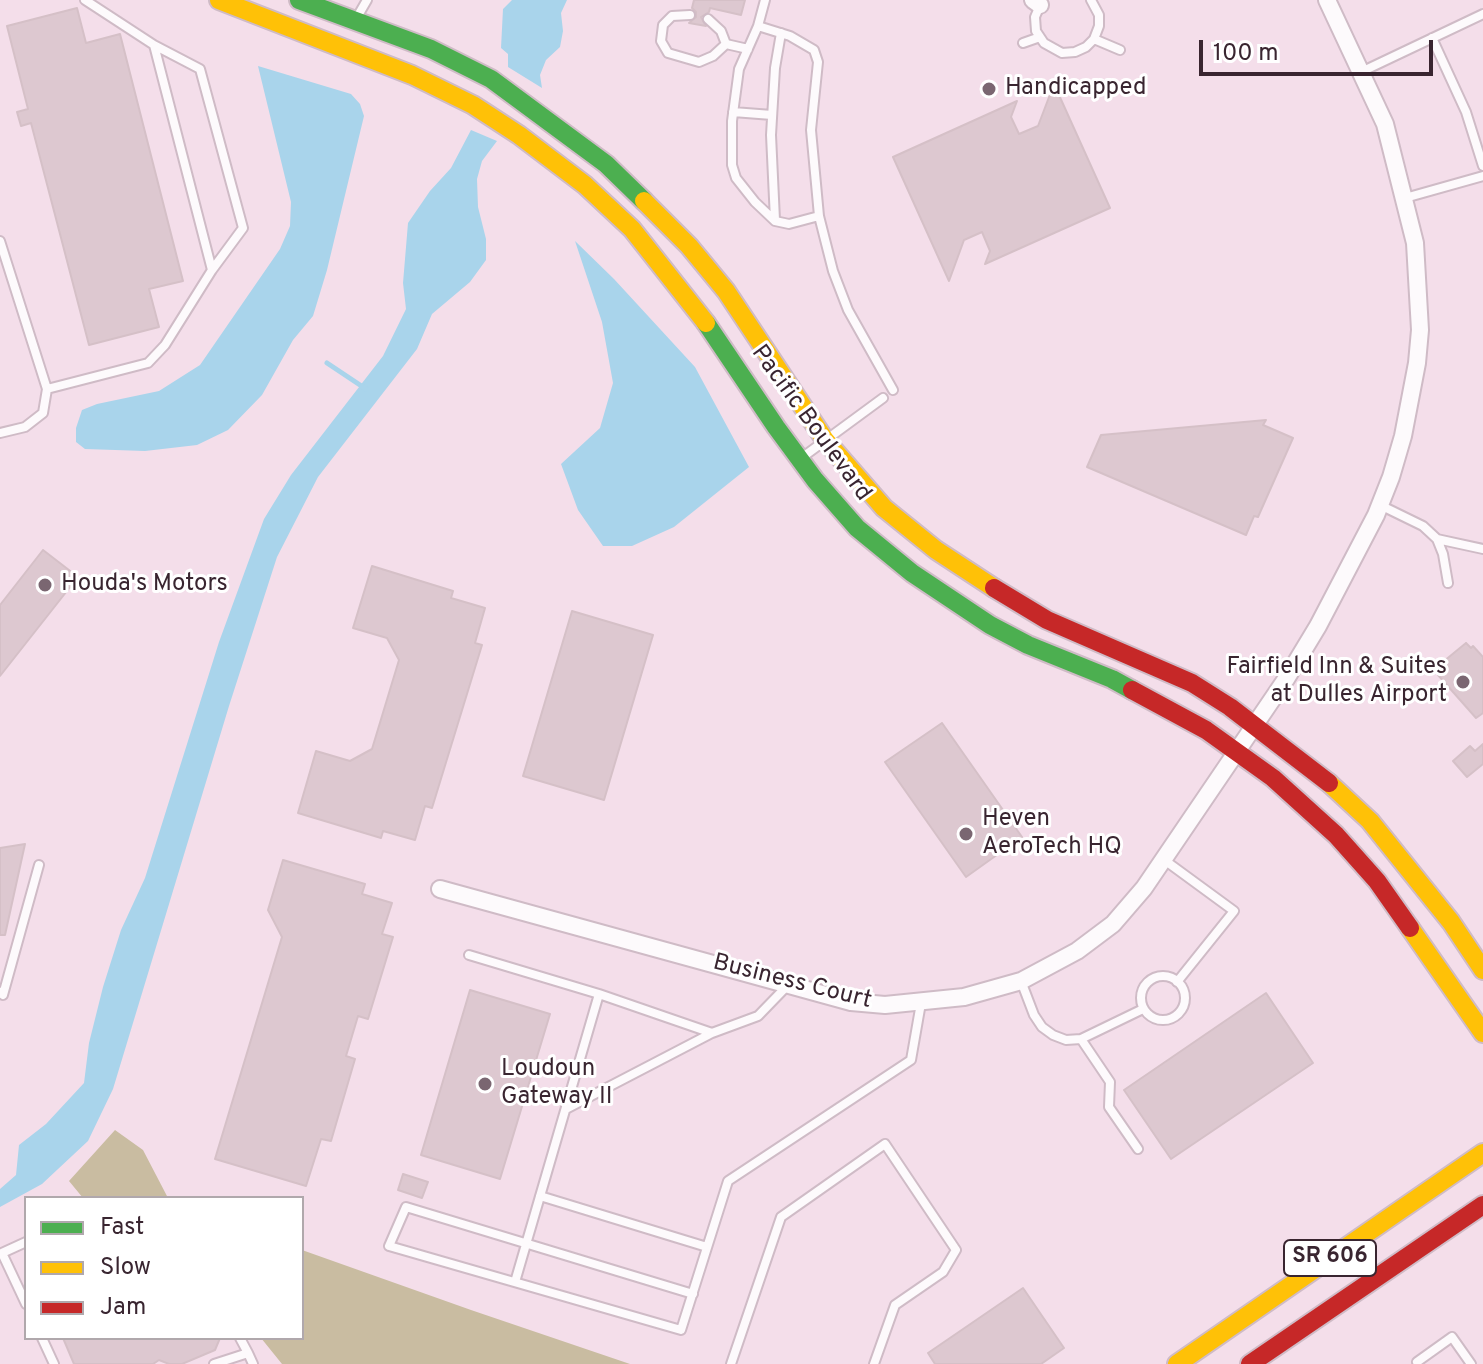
<!DOCTYPE html>
<style>
body{margin:0}
#map{position:relative;width:1483px;height:1364px;overflow:hidden;background:#f4deea;font-family:Overpass,sans-serif}
canvas{display:block}
.legend{position:absolute;left:24px;top:1196px;width:280px;height:144px;box-sizing:border-box;background:#fff;border:2px solid #b0a8ac;margin:0;padding:10px 14px;list-style:none;font-size:24px;color:#392530}
.legend li{display:flex;align-items:center;gap:16px;height:40px}
.legend b{width:40px;border:2px solid #b0a8ac}
.scale{position:absolute;left:1199px;top:40px;width:234px;height:36px;box-sizing:border-box;border:4px solid #392530;border-top:0;padding-left:10px;font-size:24px;line-height:28px;white-space:nowrap;color:#392530;-webkit-text-stroke:6px #fff;paint-order:stroke}
</style>
<div id="map">
<canvas width="1483" height="1364"></canvas>
<ul class="legend">
<li><b style="height:10px;background:#4caf50"></b>Fast</li>
<li><b style="height:10px;background:#ffc107"></b>Slow</li>
<li><b style="height:10px;background:#c62828"></b>Jam</li>
</ul>
<div class="scale">100 m</div>
</div>
<script>
const context = document.querySelector('canvas').getContext('2d');
context.lineJoin = 'round';
function fillPath(path, color) {
  context.fillStyle = color;
  context.fill(path, 'evenodd');
}
function poly(rows) {
  const path = new Path2D();
  for (const r of rows) {
    if (r.length === 3) {
      path.moveTo(r[0] + r[2], r[1]);
      path.arc(r[0], r[1], r[2], 0, 2 * Math.PI);
      continue;
    }
    path.moveTo(r[0], r[1]);
    for (let i = 2; i < r.length; i += 2) path.lineTo(r[i], r[i + 1]);
  }
  return path;
}
function stroke(path, color, width, dash) {
  context.strokeStyle = color;
  context.lineWidth = width;
  context.lineCap = dash ? 'butt' : 'round';
  context.setLineDash(dash || []);
  context.stroke(path);
}
function write(font, color, halo, rows, align = 'center') {
  context.font = font + ' Overpass,sans-serif';
  context.lineWidth = 6;
  context.setLineDash([]);
  context.textBaseline = 'middle';
  context.strokeStyle = halo;
  context.fillStyle = color;
  for (const [text, x, y, turn = 0] of rows) {
    context.save();
    context.translate(x, y);
    context.rotate((+turn || 0) * Math.PI / 180);
    context.textAlign = isNaN(turn) ? turn : align;
    if (halo) context.strokeText(text, 0, 0);
    context.fillText(text, 0, 0);
    context.restore();
  }
}
fillPath(poly([
 [115,1130,143,1150,168,1198,83,1198,69,1181],
 [302,1250,471,1310,630,1364,282,1364,261,1338,302,1338]
]), '#c9bca1');
fillPath(poly([
 [512,0,567,0,561,13,563,31,560,47,546,60,540,75,542,88,508,67,508,54,501,48,503,9],
 [258,66,351,94,360,104,364,116,327,270,313,316,293,340,262,395,228,430,197,445,145,451,85,449,76,442,76,428,82,410,97,404,159,391,200,365,280,249,290,226,291,202],
 [471,130,497,141,482,161,477,179,478,207,486,239,486,260,470,282,432,314,417,349,318,477,277,557,229,706,113,1089,88,1141,42,1184,0,1207,0,1189,16,1175,19,1145,46,1124,84,1083,89,1043,103,987,121,930,145,878,219,642,264,519,291,475,383,356,406,309,403,283,408,223,430,191,451,168],
 [575,241,614,279,695,367,749,467,674,527,632,546,603,546,578,510,561,464,600,428,613,383,602,322]
]), '#a9d4eb');
stroke(poly([
 [327,363,366,389]
]), '#a9d4eb', 5);
const building = poly([
 [694,0,745,0,741,15,710,8,709,12,701,17,706,26,689,23,696,17,696,12,692,8,694,0],
 [77,8,86,43,120,34,183,281,149,289,159,327,89,345,31,123,21,126,17,112,28,109,7,26,77,8],
 [1054,84,1110,208,985,264,990,251,982,232,964,240,949,281,893,157,1017,101,1011,117,1019,134,1038,126,1054,84],
 [1266,420,1263,425,1293,438,1258,517,1254,516,1246,535,1087,467,1101,435,1266,420],
 [43,550,78,577,0,676,0,605,43,550],
 [372,566,453,591,451,598,485,608,475,643,482,645,432,808,425,806,415,840,383,831,381,838,298,813,316,751,350,761,372,749,399,660,387,638,353,628,372,566],
 [572,611,653,635,604,800,523,776,572,611],
 [1466,643,1471,648,1473,646,1483,657,1483,713,1476,718,1438,675,1442,671,1438,666,1466,643],
 [942,723,1022,837,966,877,885,762,942,723],
 [1483,744,1483,764,1467,777,1453,761,1470,746,1475,751,1483,744],
 [25,844,5,935,0,935,0,848,25,844],
 [283,860,365,884,362,894,392,903,382,934,393,937,368,1019,358,1016,346,1056,355,1059,331,1141,321,1139,306,1186,215,1159,282,937,268,910,283,860],
 [470,990,550,1014,500,1179,421,1155,470,990],
 [1266,993,1313,1063,1171,1159,1124,1090,1266,993],
 [403,1174,428,1182,422,1198,398,1190,403,1174],
 [1023,1288,1064,1348,1041,1364,935,1364,928,1353,1023,1288],
 [63,1338,220,1338,215,1350,182,1364,169,1364,159,1360,153,1364,74,1364,63,1338]
]);
fillPath(building, '#ddc8d0');
stroke(building, '#d5c0c7', 2);
const lane = poly([
 [765,0,758,26,739,69,732,121,732,165,736,178,755,202,775,221,789,224,819,216,833,271,848,310,893,390],
 [1041,3,1035,17,1036,31,1044,43,1062,53,1075,52,1086,47,1094,39,1099,26,1099,15,1091,0],
 [690,15,672,16,663,25,661,41,668,53,699,62,713,56,726,44,748,49],
 [356,19,367,0],
 [708,19,721,31,726,44],
 [758,26,790,36,814,50,818,62,811,130,819,216],
 [1432,38,1466,112,1483,166],
 [1094,39,1120,50],
 [1023,43,1040,37],
 [154,45,200,69,243,228,212,270],
 [1361,72,1483,14],
 [733,112,772,115],
 [1405,198,1483,176],
 [775,220,771,135,775,68,781,33],
 [0,241,47,389,43,413,25,427,0,433],
 [47,389,148,363,165,345,212,270,154,45,85,0],
 [800,459,883,398],
 [1380,505,1423,526,1437,539,1443,554,1448,583],
 [1437,539,1483,549],
 [1163,859,1234,911,1177,982],
 [469,955,599,994,712,1033],
 [1163,998,22],
 [1021,981,1034,1015,1042,1027,1053,1035,1066,1040,1081,1039,1143,1009],
 [0,992,3,995,39,865],
 [1081,1039,1110,1082,1109,1107,1138,1149],
 [566,1109,712,1033,758,1016,788,985],
 [540,1196,707,1247],
 [26,1242,2,1253,26,1304],
 [515,1282,599,994],
 [693,1294,406,1207,389,1246,681,1330,728,1181,911,1060,921,1003],
 [42,1338,54,1364],
 [240,1338,248,1353],
 [1417,1362,1452,1337,1471,1364],
 [214,1364,248,1353,253,1364],
 [731,1364,781,1217,885,1144,956,1250,943,1272,895,1305,874,1364]
]);
const street = poly([
 [1033,0,1040,5],
 [440,889,851,1002,885,1005,964,997,1021,981,1077,951,1113,924,1144,888,1286,679,1318,626,1376,515,1391,477,1403,436,1417,363,1420,330,1415,243,1385,124,1327,0]
]);
const fast = poly([
 [299,0,431,49,491,79,606,164,644,201],
 [706,323,776,427,815,480,857,528,912,573,990,625,1028,645,1112,679,1132,690]
]);
const slow = poly([
 [219,0,412,75,473,105,519,135,585,185,632,229,706,323],
 [644,201,689,246,726,291,825,440,884,508,936,550,994,588],
 [1329,783,1370,821,1451,922,1483,970],
 [1410,928,1483,1033],
 [1177,1364,1483,1153]
]);
const jam = poly([
 [994,588,1047,620,1192,683,1230,707,1329,783],
 [1132,690,1206,730,1273,778,1336,835,1377,881,1410,928],
 [1250,1364,1483,1205]
]);
stroke(lane, '#cfbbc6', 12);
stroke(street, '#cfbbc6', 20);
stroke(fast, '#cfbbc6', 22);
stroke(slow, '#cfbbc6', 22);
stroke(jam, '#cfbbc6', 22);
stroke(lane, '#fdfafc', 8);
stroke(street, '#fdfafc', 16);
stroke(fast, '#4caf50', 18);
stroke(slow, '#ffc107', 18);
stroke(jam, '#c62828', 18);
for (const [x, y, r, color] of [
 [989,89,8,"#7a6671"],
 [45,585,8,"#7a6671"],
 [1463,682,8,"#7a6671"],
 [966,834,8,"#7a6671"],
 [485,1084,8,"#7a6671"]
]) {
  const dot = new Path2D();
  dot.arc(x, y, r, 0, 2 * Math.PI);
  context.fillStyle = color;
  context.fill(dot);
  stroke(dot, '#fff', 3);
}
for (const [x, y, w] of [
 [1330,1258,92]
]) {
  const box = new Path2D();
  box.roundRect(x - w / 2, y - 18, w, 36, 6);
  context.fillStyle = '#fff';
  context.fill(box);
  stroke(box, '#392530', 2);
}
write('bold 22px', '#392530', null, [
 ["SR 606",1330,1258]
]);
write('24px', '#392530', '#fff', [
 ["Handicapped",1005,89],
 ["Houda's Motors",61,585],
 ["Fairfield Inn & Suites",1447,668,"right"],
 ["at Dulles Airport",1447,696,"right"],
 ["Heven",982,820],
 ["AeroTech HQ",982,848],
 ["Loudoun",501,1070],
 ["Gateway II",501,1098]
], 'left');
write('24px', '#392530', '#fff', [
 ["Pacific Boulevard",810,424,54],
 ["Business Court",792,983,14]
]);
</script>
